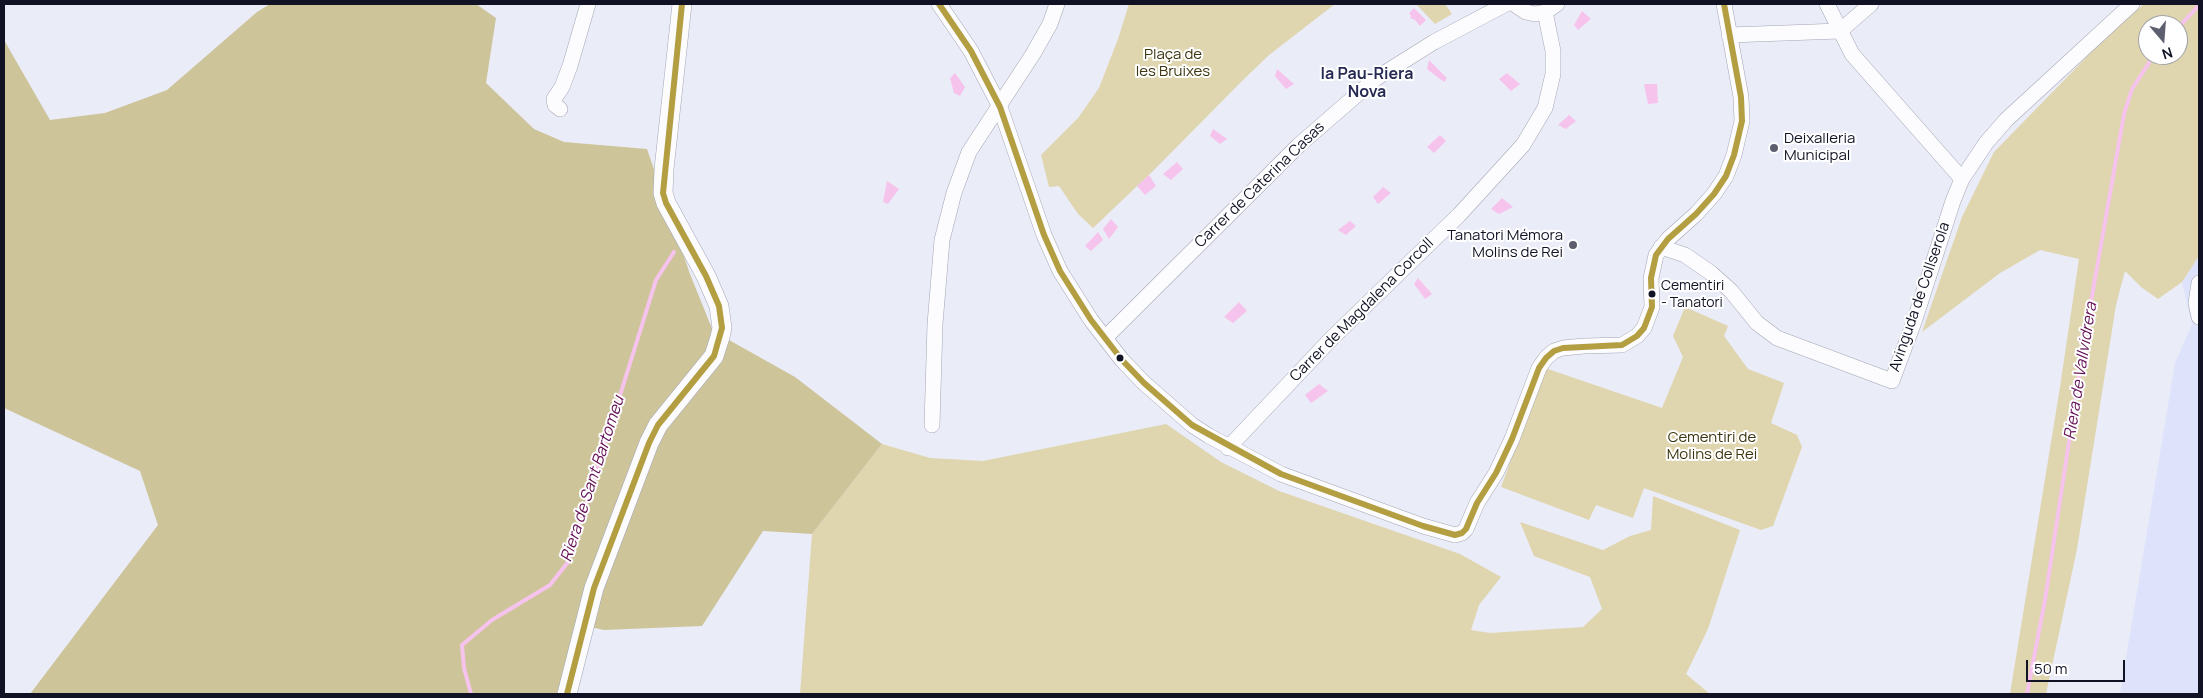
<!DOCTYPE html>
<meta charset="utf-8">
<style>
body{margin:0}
#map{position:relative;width:2203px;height:698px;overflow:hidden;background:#eaecf8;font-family:Manrope,sans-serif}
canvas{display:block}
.frame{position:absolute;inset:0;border:5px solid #111325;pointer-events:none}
.north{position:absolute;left:2138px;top:15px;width:50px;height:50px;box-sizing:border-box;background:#fff;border:1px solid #a0a1a8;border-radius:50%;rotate:162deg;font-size:14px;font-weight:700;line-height:20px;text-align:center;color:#111325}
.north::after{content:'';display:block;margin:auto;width:18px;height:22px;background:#5d5f6f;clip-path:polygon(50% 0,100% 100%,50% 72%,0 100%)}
.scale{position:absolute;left:2026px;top:660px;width:99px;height:22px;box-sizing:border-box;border:2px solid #111325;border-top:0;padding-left:6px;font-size:15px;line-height:18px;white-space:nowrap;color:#111325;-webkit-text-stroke:4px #fff;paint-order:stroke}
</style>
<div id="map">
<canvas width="2203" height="698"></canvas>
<div class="frame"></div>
<div class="north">N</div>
<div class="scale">50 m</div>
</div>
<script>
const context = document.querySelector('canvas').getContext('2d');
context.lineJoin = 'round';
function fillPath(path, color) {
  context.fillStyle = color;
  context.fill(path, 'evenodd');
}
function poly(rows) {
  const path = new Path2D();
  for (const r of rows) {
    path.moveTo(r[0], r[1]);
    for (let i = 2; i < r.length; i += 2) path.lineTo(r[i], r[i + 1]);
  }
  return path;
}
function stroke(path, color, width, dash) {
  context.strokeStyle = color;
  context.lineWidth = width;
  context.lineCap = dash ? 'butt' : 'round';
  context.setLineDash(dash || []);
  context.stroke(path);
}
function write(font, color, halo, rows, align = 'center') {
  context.font = font + ' Manrope,sans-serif';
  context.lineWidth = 4;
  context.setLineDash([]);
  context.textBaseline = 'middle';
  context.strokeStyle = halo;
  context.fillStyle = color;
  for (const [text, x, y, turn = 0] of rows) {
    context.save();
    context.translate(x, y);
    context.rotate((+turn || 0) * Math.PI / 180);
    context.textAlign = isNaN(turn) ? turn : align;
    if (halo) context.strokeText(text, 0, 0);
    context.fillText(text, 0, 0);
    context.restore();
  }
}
fillPath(poly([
 [2199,256,2199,694,2120,694,2175,363,2192,325,2182,282]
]), '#dee3fb');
fillPath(poly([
 [1129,4,1335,4,1269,55,1242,81,1152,172,1093,228,1078,214,1059,186,1049,187,1041,155,1078,118,1099,88,1118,39],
 [1416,4,1445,4,1452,14,1435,24],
 [2144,4,2199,4,2199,256,2182,282,2158,299,2141,287,2125,271,2116,305,2077,549,2046,694,2010,694,2060,387,2079,259,2040,250,2000,273,1922,332,1962,217,1994,152,2113,30],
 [2148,25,2178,25,2178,55,2148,55],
 [1685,307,1728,326,1724,336,1748,369,1784,383,1771,423,1797,435,1802,447,1773,526,1761,530,1644,488,1633,518,1596,505,1589,520,1501,487,1545,368,1662,408,1683,357,1673,336],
 [1166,424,1221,462,1279,491,1460,554,1501,577,1479,605,1471,630,1490,633,1583,627,1602,609,1590,577,1534,556,1520,522,1603,550,1630,536,1651,530,1653,496,1740,530,1708,629,1686,674,1710,694,800,694,812,534,882,444,930,458,983,461]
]), '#dfd5ae');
fillPath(poly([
 [270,4,476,4,496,18,486,83,534,129,564,142,647,149,690,274,713,331,795,377,882,444,812,534,763,531,702,626,604,630,576,624,557,694,30,694,158,525,140,471,4,408,4,40,50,120,105,113,167,90,257,12]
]), '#cec49a');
fillPath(poly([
 [1414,8,1426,20,1420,26,1415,20,1410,18,1411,16,1409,13],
 [1582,11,1591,19,1578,30,1574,25],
 [1429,60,1447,78,1444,82,1427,69],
 [1277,69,1294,84,1286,89,1275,76],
 [955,73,965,87,960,96,954,93,950,78],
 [1507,73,1520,84,1511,91,1499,79],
 [1644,84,1657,84,1658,103,1648,104],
 [1569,115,1576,121,1566,129,1558,125],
 [1213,129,1227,139,1220,144,1210,136],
 [1440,135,1446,141,1434,153,1427,147],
 [1177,162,1183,169,1171,180,1163,174],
 [1149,175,1156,186,1145,195,1137,186],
 [887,181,899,189,888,204,883,202],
 [1383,187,1391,193,1378,204,1373,197],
 [1502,198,1513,207,1499,214,1491,209],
 [1111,219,1118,227,1109,239,1103,229],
 [1350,221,1356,226,1346,235,1338,230],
 [1098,232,1103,240,1091,251,1085,246],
 [1418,278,1432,294,1425,299,1414,284],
 [1239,302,1247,311,1233,323,1224,317],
 [1319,384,1328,391,1311,403,1305,395]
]), '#f6c3ed');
stroke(poly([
 [2178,28,2199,5],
 [471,694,464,668,462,645,492,620,550,585,568,562,656,280,674,252],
 [2027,694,2045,600,2085,336,2124,114,2132,89,2154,55]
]), '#f6c3ed', 4);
const minor = poly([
 [939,4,971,51,1000,107,1044,235,1060,271,1091,320,1122,360,1144,383,1192,425,1209,436,1281,474,1423,526,1455,535,1462,533,1466,529,1477,503,1496,473,1512,439,1539,368,1546,358,1554,351,1563,348,1584,346,1622,345,1637,336,1644,328,1652,307,1651,278,1656,255,1668,239,1696,214,1714,194,1726,176,1734,155,1742,121,1741,97,1724,4],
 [1514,4,1526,12,1535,14,1545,12,1557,4],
 [1827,4,1852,54,1962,179],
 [1729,35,1840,31,1871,4],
 [560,109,555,105,554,99,562,87,570,66,588,4],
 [1661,247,1685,255,1711,273,1731,291,1757,323,1777,338,1892,381,1914,322,1953,201,1962,179,1986,143,2006,120,2132,4],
 [2199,283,2196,303,2199,317],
 [1105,338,1299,145,1375,79,1434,42,1506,4],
 [932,425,935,324,942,240,954,193,969,152,1033,54,1050,24,1057,4],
 [1228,448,1332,338,1459,215,1523,145,1545,108,1553,74,1553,51,1545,12]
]);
const major = poly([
 [567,694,594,588,649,443,658,425,714,356,720,337,722,328,719,306,706,276,666,203,663,193,664,169,682,4]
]);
stroke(minor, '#a3a6b4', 16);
stroke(major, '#a3a6b4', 20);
stroke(minor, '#fcfcfe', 15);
stroke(major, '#fcfcfe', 19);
stroke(poly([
 [939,4,971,51,1000,107,1044,235,1060,271,1091,320,1122,360,1144,383,1192,425,1281,474,1423,526,1455,535,1462,533,1466,529,1477,503,1496,473,1512,439,1539,368,1546,358,1554,351,1563,348,1622,345,1637,336,1644,328,1652,307,1651,278,1656,255,1668,239,1696,214,1714,194,1726,176,1734,155,1742,121,1741,97,1724,4],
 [567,694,594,588,649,443,658,425,714,356,722,328,719,306,706,276,666,203,663,193,682,4]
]), '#b39f42', 6);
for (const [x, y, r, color] of [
 [1774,148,5,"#5d5f6f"],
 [1573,245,5,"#5d5f6f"],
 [1652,294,4.5,"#111325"],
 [1120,358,4.5,"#111325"]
]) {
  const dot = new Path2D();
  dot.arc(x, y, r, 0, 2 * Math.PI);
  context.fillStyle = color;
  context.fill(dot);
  stroke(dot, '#fff', 2);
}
write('14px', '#111325', '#fff', [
 ["Cementiri",1661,286],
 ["- Tanatori",1661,303]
], 'left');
write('15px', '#3d350f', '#fff', [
 ["Plaça de",1173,55],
 ["les Bruixes",1173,72],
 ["Cementiri de",1712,438],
 ["Molins de Rei",1712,455]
]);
write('15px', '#111325', '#fff', [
 ["Deixalleria",1784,139],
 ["Municipal",1784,156],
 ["Tanatori Mémora",1563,236,"right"],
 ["Molins de Rei",1563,253,"right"]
], 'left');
write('15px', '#111325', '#fff', [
 ["Carrer de Caterina Casas",1260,185,-44],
 ["Avinguda de Collserola",1920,297,-71],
 ["Carrer de Magdalena Corcoll",1362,310,-45]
]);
write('bold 16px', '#272b54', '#fff', [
 ["la Pau-Riera",1367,75],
 ["Nova",1367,93]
]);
write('italic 16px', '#641056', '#fff', [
 ["Riera de Vallvidrera",2081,371,-81],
 ["Riera de Sant Bartomeu",593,479,-72]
]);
</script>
